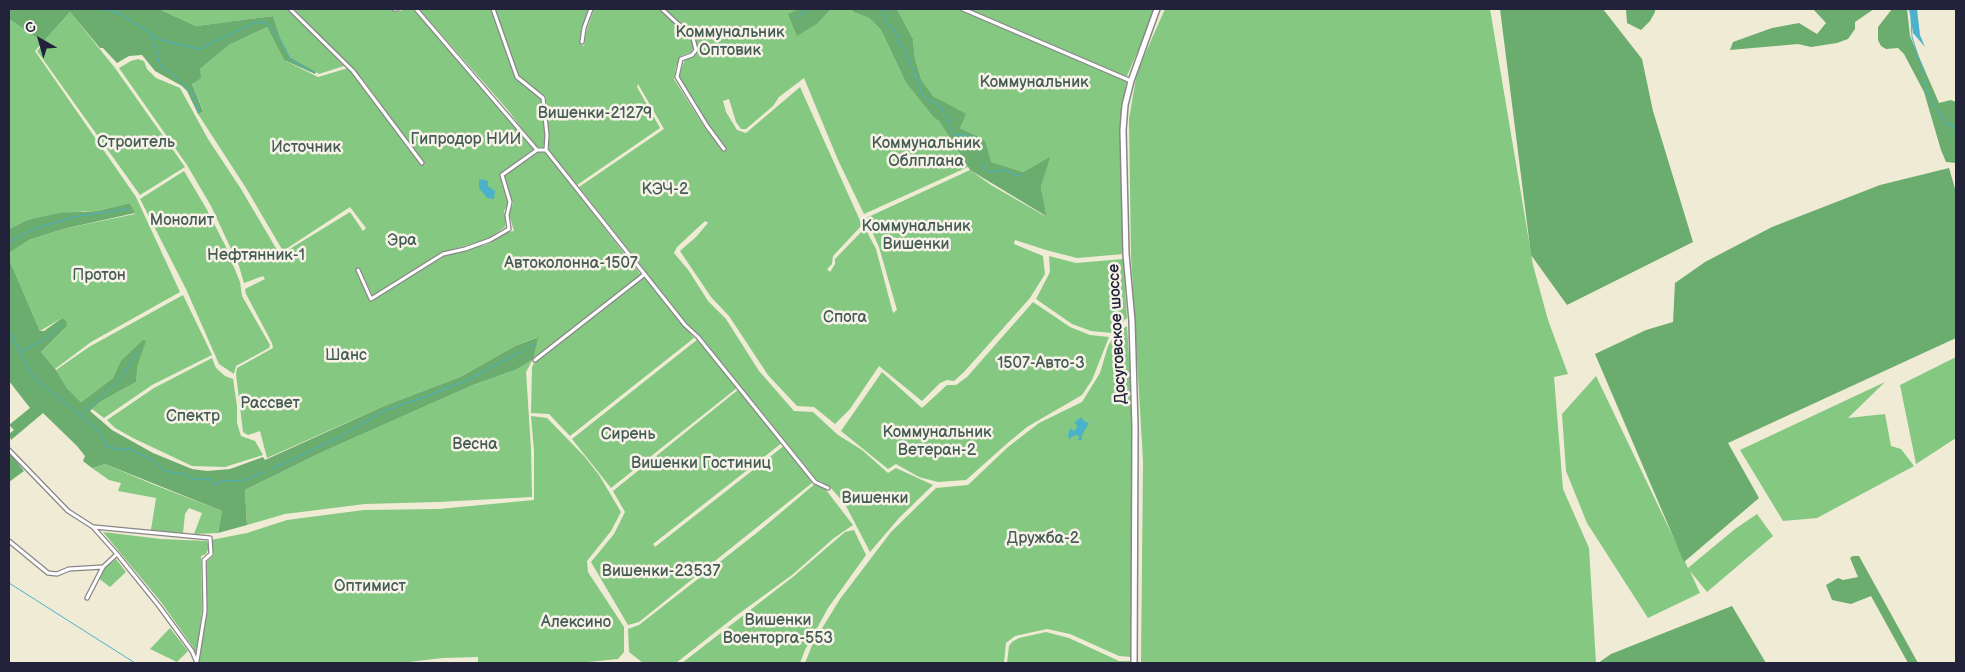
<!DOCTYPE html>
<meta charset="utf-8">
<style>
body{margin:0}
#map{position:relative;width:1965px;height:672px;overflow:hidden;background:#f0ebd5;font-family:"Balsamiq Sans",sans-serif}
canvas{display:block}
.frame{position:absolute;inset:0;border:10px solid #22223b;pointer-events:none}
.north{position:absolute;left:15px;top:15px;width:50px;height:50px;-webkit-text-stroke:4px #f7f3e8;paint-order:stroke;rotate:322deg;font-size:14px;font-weight:700;line-height:20px;text-align:center;color:#22223b}
.north::after{content:'';display:block;margin:auto;width:18px;height:22px;background:#22223b;clip-path:polygon(50% 0,100% 100%,50% 72%,0 100%)}
</style>
<div id="map">
<canvas width="1965" height="672"></canvas>
<div class="frame"></div>
<div class="north">С</div>
</div>
<script>
const context = document.querySelector('canvas').getContext('2d');
context.lineJoin = 'round';
function fillPath(path, color) {
  context.fillStyle = color;
  context.fill(path, 'evenodd');
}
function poly(rows) {
  const path = new Path2D();
  for (const r of rows) {
    path.moveTo(r[0], r[1]);
    for (let i = 2; i < r.length; i += 2) path.lineTo(r[i], r[i + 1]);
  }
  return path;
}
function stroke(path, color, width, dash) {
  context.strokeStyle = color;
  context.lineWidth = width;
  context.lineCap = dash ? 'butt' : 'round';
  context.setLineDash(dash || []);
  context.stroke(path);
}
function write(font, color, halo, rows, align = 'center') {
  context.font = font + ' "Balsamiq Sans",sans-serif';
  context.lineWidth = 5;
  context.setLineDash([]);
  context.textBaseline = 'middle';
  context.strokeStyle = halo;
  context.fillStyle = color;
  for (const [text, x, y, turn = 0] of rows) {
    context.save();
    context.translate(x, y);
    context.rotate((+turn || 0) * Math.PI / 180);
    context.textAlign = isNaN(turn) ? turn : align;
    if (halo) context.strokeText(text, 0, 0);
    context.fillText(text, 0, 0);
    context.restore();
  }
}
fillPath(poly([
 [159,9,288,9,344,66,319,74,290,57,280,37,273,16,196,26],
 [294,9,393,9,397,12,405,9,414,9,534,149,500,174,508,204,504,211,506,218,505,227,486,240,446,251,373,296,359,268,357,269,370,301,446,255,488,244,508,232,514,231,509,214,513,203,503,175,538,151,546,153,641,275,533,359,526,372,531,449,532,497,438,502,365,504,285,514,247,525,245,490,320,453,473,385,515,370,537,337,515,346,460,377,384,406,267,458,260,431,248,435,243,432,236,374,237,368,273,348,272,343,246,294,245,289,265,279,263,276,244,283,239,266,211,206,187,165,119,68,131,61,138,59,144,61,147,69,156,78,180,88,208,139,241,189,280,255,350,212,363,231,366,228,350,207,283,251,246,188,198,114,203,110,192,84,200,69,229,45,267,27,284,60,318,77,348,68,421,166,425,164,364,81],
 [419,9,491,9,516,78,541,98,546,134,543,148,535,146,507,109],
 [494,9,588,9,582,28,580,44,584,46,586,32,594,9,659,9,691,39,694,47,691,52,681,56,676,67,674,79,705,128,724,152,727,150,705,122,678,78,685,59,695,55,698,51,694,37,663,9,799,9,789,15,818,23,831,9,852,9,853,12,869,18,881,30,906,83,934,118,939,121,968,167,864,214,838,160,804,78,779,97,773,106,746,129,741,129,736,122,729,99,723,101,726,112,737,130,746,133,800,87,862,225,833,256,832,264,827,269,830,272,835,264,835,259,865,228,876,249,893,313,897,310,879,247,866,218,970,170,991,185,1045,216,1041,187,1049,158,1023,172,990,162,985,140,960,128,943,102,933,96,921,79,915,58,913,39,897,9,1156,9,1127,76,1120,127,1124,254,1077,258,1046,250,1015,240,1014,244,1043,256,1045,274,1030,298,964,372,954,381,947,380,940,383,922,401,879,366,850,409,835,424,814,407,797,406,768,375,729,316,711,297,680,251,696,237,708,223,705,221,677,247,674,253,689,271,708,301,726,319,759,371,794,411,813,412,838,435,862,450,888,473,896,468,933,485,899,518,870,552,845,504,829,486,816,479,701,337,691,329,579,187,664,129,638,84,637,87,660,128,577,185,549,151,546,97,519,77],
 [1165,9,1490,9,1533,265,1548,320,1568,374,1554,377,1563,489,1589,548,1596,663,1141,663,1143,461,1131,256,1129,119,1137,72],
 [70,12,115,68,185,167,140,195,37,51,44,43,42,43,35,51,136,197,180,292,91,342,55,369,41,352,66,327,62,318,40,331,9,259,9,253,29,240,63,229,135,214,130,203,97,211,85,211,27,220,9,229,9,19,43,42],
 [184,171,206,208,225,245,240,282,242,296,270,345,269,348,236,366,234,374,219,364,186,289,140,199],
 [1049,256,1076,263,1123,259,1127,318,1116,327,1112,333,1091,331,1072,324,1036,299,1050,272],
 [644,277,694,338,570,436,549,414,531,413,532,367,535,361],
 [183,295,212,355,152,385,104,418,92,409,100,402,136,382,138,364,145,341,122,361,113,378,81,402,67,388,56,370,89,347],
 [1033,302,1070,327,1090,335,1109,337,1092,380,1082,395,1027,427,1010,441,966,480,938,482,919,477,896,464,888,469,841,431,882,372,922,408,947,385,956,385,967,377],
 [1127,326,1135,451,1135,506,1131,657,1119,656,1070,634,1047,629,1015,636,1006,643,1004,663,805,663,813,643,840,599,891,532,936,488,968,485,1008,447,1039,423,1082,402,1100,373,1108,346,1116,333],
 [698,339,737,388,611,488,572,439],
 [1956,357,1956,438,1916,464,1900,385],
 [212,358,216,368,225,376,233,379,237,406,237,423,241,436,255,441,263,455,225,467,192,466,133,438,115,428,107,420,154,388],
 [1596,376,1688,568,1735,529,1757,514,1773,536,1707,592,1690,571,1700,593,1648,618,1587,523,1566,471,1562,414],
 [1885,382,1848,418,1885,414,1891,446,1901,449,1914,466,1817,518,1783,521,1740,450],
 [739,389,783,442,653,544,655,547,785,445,812,483,639,622,628,625,591,562,614,534,625,512,613,491],
 [531,416,547,418,584,456,599,475,621,512,611,531,587,561,588,572,624,627,624,652,618,659,578,663,478,663,478,657,443,658,400,663,199,662,206,612,206,562,214,555,211,540,247,533,287,520,364,510,439,509,534,500,534,451],
 [105,464,152,484,222,511,218,533,194,534,202,513,189,508,185,514,183,533,151,530,156,498,118,491,121,483,109,480,92,468],
 [816,483,826,490,853,525,834,538,792,575,737,615,676,663,643,663,629,652,628,629,639,625,758,532],
 [854,530,866,555,828,608,805,650,800,663,682,663,794,576,845,532],
 [103,532,161,539,207,541,209,547,206,554,201,556,202,610,198,643,195,654,193,647,161,602],
 [116,559,126,572,110,587,98,578,103,569],
 [170,628,188,651,177,662,150,649],
 [1046,632,1069,638,1119,661,1133,661,1133,663,1007,663,1009,646,1012,642,1019,638]
]), '#84c881');
fillPath(poly([
 [9,9,159,9,196,26,273,16,280,37,290,57,316,72,315,74,284,60,267,27,229,45,200,69,201,78,192,84,203,111,198,114,187,91,182,86,155,71,142,55,129,56,117,63,103,48,100,48,70,12,43,42,9,19],
 [799,9,831,9,818,23,797,36,788,14],
 [852,9,897,9,913,39,915,58,921,79,933,96,966,114,960,128,985,140,991,162,1023,172,1050,157,1041,187,1046,216,970,170,939,121,934,118,906,83,881,30,869,18,853,12],
 [1500,9,1603,9,1642,59,1653,111,1693,242,1567,305,1531,255],
 [1626,9,1655,9,1655,12,1650,21,1641,30,1627,23],
 [1813,9,1874,9,1855,22,1855,29,1848,39,1837,43,1811,47,1798,44,1730,50,1733,42,1772,28,1799,23,1817,34,1826,23],
 [1892,9,1907,9,1910,36,1939,103,1951,100,1956,102,1956,163,1946,162,1941,150,1924,92,1904,54,1898,48,1886,49,1881,46,1878,40,1878,27],
 [1949,168,1956,192,1956,338,1728,443,1759,498,1684,562,1595,354,1646,330,1673,322,1675,283,1705,262,1772,227,1880,185],
 [130,203,135,213,63,229,29,240,9,253,9,229,27,220,60,213,97,211],
 [9,259,40,331,44,331,62,318,67,322,66,327,41,352,56,370,67,388,81,402,113,378,121,361,143,340,146,341,138,364,136,382,100,402,90,411,112,430,153,453,192,469,207,471,230,469,263,457,265,460,384,406,460,377,515,346,538,337,533,359,515,370,473,385,320,453,245,490,247,525,218,533,222,511,105,464,92,468,83,461,85,456,77,446,43,413,11,440,9,434,14,430,9,425,30,408,9,381,9,367,10,366,9,363],
 [10,453,24,471,9,482,9,455],
 [1853,556,1859,556,1918,663,1908,663,1871,596,1851,604,1832,600,1826,585,1838,578,1843,580,1858,577,1850,558],
 [1732,606,1766,663,1598,663,1611,654]
]), '#6bac6f');
fillPath(poly([
 [1909,9,1917,9,1920,35,1925,47,1913,33],
 [482,179,488,181,488,186,495,191,494,199,487,198,479,188,479,180],
 [1081,417,1085,422,1089,423,1082,435,1082,440,1078,440,1079,436,1075,435,1069,439,1068,434,1071,428,1074,431,1076,429,1077,425,1074,423]
]), '#4cb1cb');
stroke(poly([
 [106,9,120,14,161,40,199,49,254,23,265,22,279,37,291,60,313,72],
 [882,9,887,23,893,28,900,44,906,52,923,96,943,109,943,114,948,119,950,127,954,135,964,135,976,138,981,146,982,167,989,172,1005,170,1015,175,1022,176],
 [796,18,809,9],
 [1911,19,1912,37,1922,68,1925,86,1931,100,1945,123,1955,127,1956,135],
 [151,34,160,65,176,77,193,95,199,112],
 [9,242,36,228,78,216,128,209],
 [9,331,33,377,98,430,105,443,107,444,107,447,126,450,128,448,152,460,165,471,187,475,191,479,210,479,215,485,222,481,246,480,266,471],
 [529,347,535,344],
 [20,352,48,337,61,325],
 [81,415,120,380,139,349],
 [271,469,338,438,386,410,419,399,468,380,524,350],
 [9,583,135,663]
]), '#4cb1cb', 1);
const minor = poly([
 [290,9,353,71,422,163],
 [394,9,397,9],
 [416,9,537,150],
 [493,9,517,77,543,98,547,135,546,150],
 [662,9,693,38,696,50,692,55,681,59,677,77,707,126,724,149],
 [963,9,1131,81],
 [582,42,584,28,591,9],
 [358,270,371,299,443,254,465,249,490,240,509,229,507,215,510,202,502,175,537,150,546,150,685,325,698,337,815,482,828,488],
 [535,360,645,274],
 [9,450,68,511,93,527,117,554,159,606,192,651,197,663],
 [94,527,210,538,211,554,204,560,205,611,197,661],
 [9,541,48,573,57,574,69,569,103,567],
 [87,598,103,567,117,554]
]);
const secondary = poly([
 [1134,663,1135,428,1132,321,1126,254,1123,130,1125,105,1131,81,1157,9]
]);
stroke(minor, '#898688', 5.5);
stroke(secondary, '#898688', 8);
stroke(minor, '#fff', 3);
stroke(secondary, '#fff', 5);
write('16px', '#445c54', '#f7f3e8', [
 ["Коммунальник",730,33],
 ["Оптовик",730,51],
 ["Коммунальник",1034,83],
 ["Вишенки-21279",595,114],
 ["Гипродор НИИ",466,140],
 ["Строитель",136,143],
 ["Коммунальник",926,144],
 ["Облплана",926,162],
 ["Источник",306,148],
 ["КЭЧ-2",665,190],
 ["Монолит",182,221],
 ["Коммунальник",916,227],
 ["Вишенки",916,245],
 ["Эра",402,241],
 ["Нефтянник-1",256,256],
 ["Автоколонна-1507",571,264],
 ["Протон",99,276],
 ["Спога",845,318],
 ["Шанс",346,356],
 ["1507-Авто-3",1041,364],
 ["Рассвет",270,404],
 ["Спектр",193,417],
 ["Коммунальник",937,433],
 ["Ветеран-2",937,451],
 ["Сирень",628,435],
 ["Весна",475,445],
 ["Вишенки Гостиниц",701,464],
 ["Вишенки",875,499],
 ["Дружба-2",1043,539],
 ["Вишенки-23537",661,572],
 ["Оптимист",370,587],
 ["Вишенки",778,621],
 ["Военторга-553",778,639],
 ["Алексино",576,623]
]);
write('16px', '#22223b', '#f7f3e8', [
 ["Досуговское шоссе",1118,334,-93]
]);
</script>
